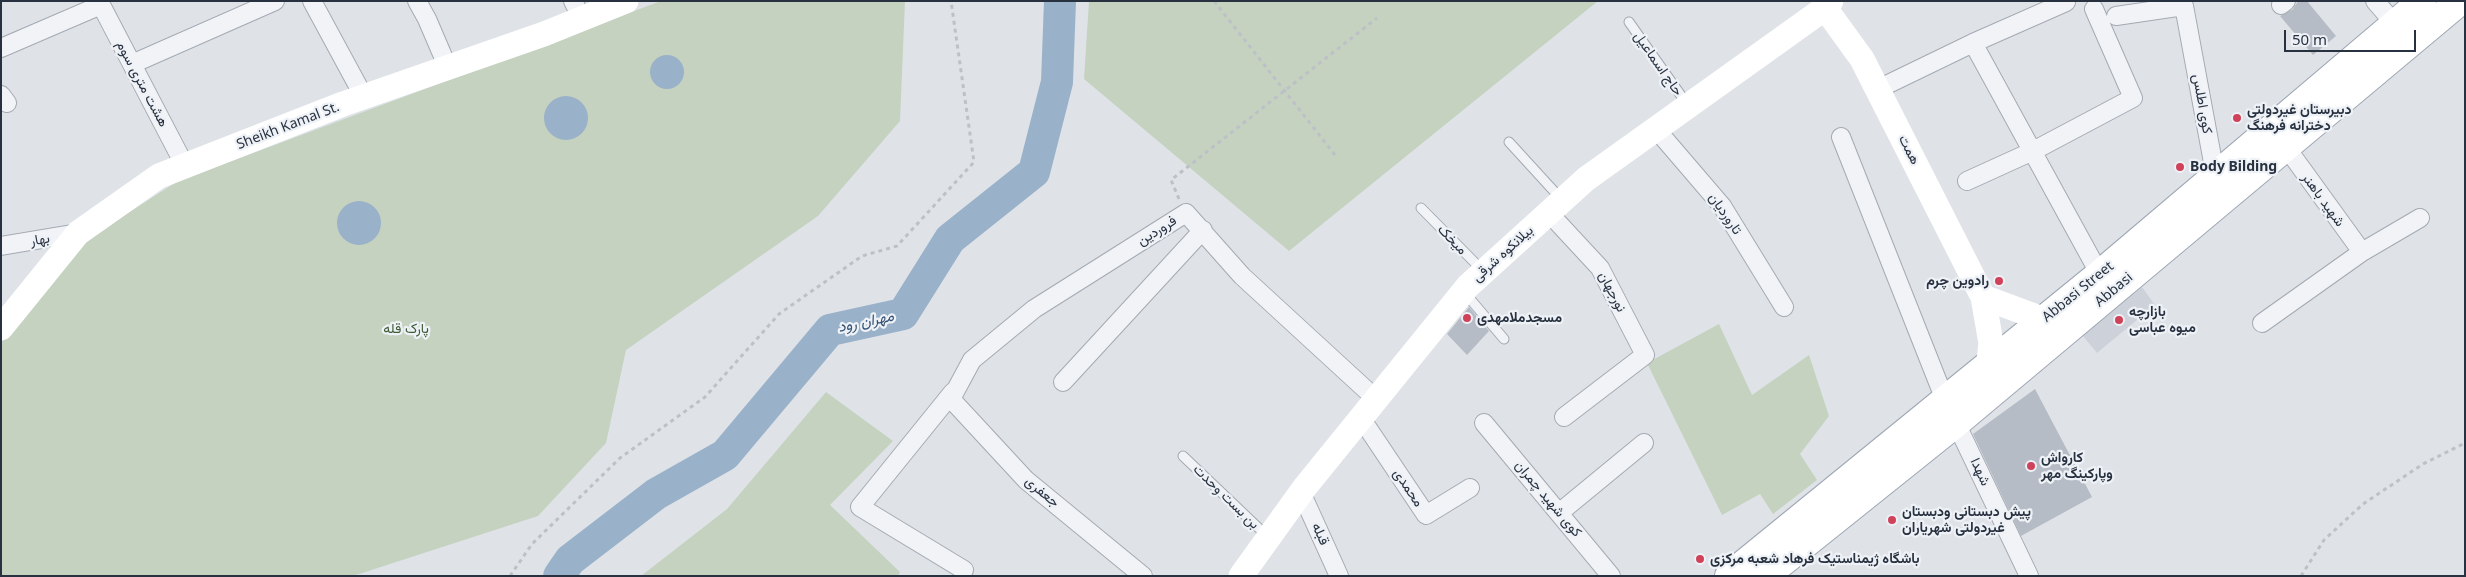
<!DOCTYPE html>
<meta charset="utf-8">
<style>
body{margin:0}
#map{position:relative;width:2466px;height:577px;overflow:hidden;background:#dfe3e8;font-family:"Noto Sans",sans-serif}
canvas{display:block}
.frame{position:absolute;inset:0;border:2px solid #283140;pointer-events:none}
.scale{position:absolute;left:2284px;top:30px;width:132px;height:22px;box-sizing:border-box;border:2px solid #283140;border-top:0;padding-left:6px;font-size:15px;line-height:18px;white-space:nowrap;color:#283140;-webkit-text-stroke:4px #eef2f6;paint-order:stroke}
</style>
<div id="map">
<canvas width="2466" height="577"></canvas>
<div class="frame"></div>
<div class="scale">50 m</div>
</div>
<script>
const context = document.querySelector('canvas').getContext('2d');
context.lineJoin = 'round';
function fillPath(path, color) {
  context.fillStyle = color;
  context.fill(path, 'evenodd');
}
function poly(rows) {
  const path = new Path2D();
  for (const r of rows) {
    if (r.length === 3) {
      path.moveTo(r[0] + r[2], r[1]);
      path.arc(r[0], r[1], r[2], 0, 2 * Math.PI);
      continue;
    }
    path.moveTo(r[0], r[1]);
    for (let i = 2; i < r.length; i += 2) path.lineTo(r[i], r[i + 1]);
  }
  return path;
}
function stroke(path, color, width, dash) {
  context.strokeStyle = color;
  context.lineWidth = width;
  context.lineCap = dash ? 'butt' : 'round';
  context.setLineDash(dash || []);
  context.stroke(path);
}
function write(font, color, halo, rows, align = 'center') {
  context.font = font + ' "Noto Sans",Vazirmatn,sans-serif';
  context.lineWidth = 4.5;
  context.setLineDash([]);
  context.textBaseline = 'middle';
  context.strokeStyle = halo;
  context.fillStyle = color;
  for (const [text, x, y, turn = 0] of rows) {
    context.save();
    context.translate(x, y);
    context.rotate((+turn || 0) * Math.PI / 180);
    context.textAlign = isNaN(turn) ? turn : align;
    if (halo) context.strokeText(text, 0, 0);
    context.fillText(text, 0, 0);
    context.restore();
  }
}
fillPath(poly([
 [2142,287,2155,305,2097,353,2082,335]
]), '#cdd2da');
fillPath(poly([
 [661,1,905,1,900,121,818,216,626,350,606,443,538,516,353,576,1,576,1,343,87,239,178,181],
 [1089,1,1598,1,1289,251,1084,79],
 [1719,324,1752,395,1809,355,1829,416,1800,454,1817,480,1773,514,1760,494,1722,515,1647,363],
 [826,392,893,441,830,505,900,572,898,576,641,576,727,509]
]), '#c5d2c0');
fillPath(poly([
 [667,72,17],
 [566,118,22],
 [359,223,22]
]), '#99b1c9');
stroke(poly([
 [559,576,570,560,656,494,725,455,830,330,903,314,950,239,1034,172,1057,82,1060,1]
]), '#99b1c9', 32);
fillPath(poly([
 [2298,1,2307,1,2336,36,2313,55,2280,16,2293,9],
 [1469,307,1489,331,1467,355,1447,334],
 [2035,389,2092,497,2021,536,1973,434]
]), '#b6bcc5');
const lane = poly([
 [1629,22,1687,104],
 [1509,142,1562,200],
 [1421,208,1483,271],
 [1465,293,1504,339],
 [1183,456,1268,537]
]);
const street = poly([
 [99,1,185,166],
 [312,1,364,97],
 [417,1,427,19,448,68],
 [573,1,582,19],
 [2375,1,2401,31],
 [2281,5,2286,1],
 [2116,16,2184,6,2217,184],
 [1973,43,2104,282],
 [1,48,101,5],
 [132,64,275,1],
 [1878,89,1973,43,2066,2],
 [1,95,7,103],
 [1656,129,1722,206,1784,307],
 [1841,137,1945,400,2029,576],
 [2286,147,2362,252],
 [1967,181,2033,151,2133,98,2094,9],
 [1549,213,1600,268,1645,355,1564,417],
 [1,246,78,233],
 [2262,323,2362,252,2420,218],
 [1063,382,1203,230],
 [953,392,860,507,964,570],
 [1361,418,1426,515,1470,488],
 [1484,423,1611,576],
 [1301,492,1339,576],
 [1559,513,1644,443],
 [1143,576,1026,480,951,399,972,360,1034,309,1186,213,1242,276,1376,399]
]);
const primary = poly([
 [1729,576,2100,274,2422,1],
 [1765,576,1956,423,2460,1]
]);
stroke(lane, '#a4aab2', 11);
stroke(street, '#a4aab2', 20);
stroke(primary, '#9ea7b4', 30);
stroke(poly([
 [1214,1,1335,155],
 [1179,199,1171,180,1377,18],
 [510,576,532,544,620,458,705,397,779,314,862,256,897,246,974,162,951,1],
 [2301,576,2324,540,2363,504,2423,464,2465,443]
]), '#bdc1c7', 3, [4, 4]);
stroke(lane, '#f2f3f7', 9);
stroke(street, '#f2f3f7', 18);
stroke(poly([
 [1825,8,1862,59,1983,297,1991,343,1987,379],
 [1983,297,2061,326],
 [1,328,78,233,159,176,343,104,544,34,626,1],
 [1241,576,1305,487,1468,286,1586,179,1825,8,1831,1]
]), '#fff', 25);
stroke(primary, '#fff', 28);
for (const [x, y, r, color] of [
 [2237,118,5,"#cf425a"],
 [2180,167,5,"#cf425a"],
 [1999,281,5,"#cf425a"],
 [1467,318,5,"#cf425a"],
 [2119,320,5,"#cf425a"],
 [2031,466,5,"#cf425a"],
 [1892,520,5,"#cf425a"],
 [1700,559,5,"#cf425a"]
]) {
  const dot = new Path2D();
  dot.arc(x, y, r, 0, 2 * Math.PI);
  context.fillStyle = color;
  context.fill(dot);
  stroke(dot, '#eef2f6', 2);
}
write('14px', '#283140', '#eef2f6', [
 ["حاج اسماعیل",1658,64,55],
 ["هشت متری سوم",142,84,62],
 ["کوی اطلس",2202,104,80],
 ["Sheikh Kamal St.",288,126,-21],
 ["همت",1909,150,63],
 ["شهید باهنر",2323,200,54],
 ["تاروردیان",1725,214,55],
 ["فروردین",1157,231,-32],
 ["بهار",40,240,-10],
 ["میخک",1452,240,46],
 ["بیلانکوه شرقی",1503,254,-42],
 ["Abbasi",2114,290,-40],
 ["نورجهان",1612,292,62],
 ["Abbasi Street",2078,292,-39],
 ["شهدا",1980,472,65],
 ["محمدی",1408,488,56],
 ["جعفری",1042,492,40],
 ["بن بست وحدت",1226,497,44],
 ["کوی شهید چمران",1548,499,50],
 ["قبله",1320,534,66]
]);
write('bold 14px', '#283140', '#eef2f6', [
 ["دبیرستان غیردولتی",2247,110],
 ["دخترانه فرهنگ",2247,126],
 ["Body Bilding",2190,167],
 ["رادوین چرم",1989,281,"right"],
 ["بازارچه",2129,312],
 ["میوه عباسی",2129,328],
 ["مسجدملامهدی",1477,318],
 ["کارواش",2041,458],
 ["وپارکینگ مهر",2041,474],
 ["پیش دبستانی ودبستان",1902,512],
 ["غیردولتی شهریاران",1902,528],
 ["باشگاه ژیمناستیک فرهاد شعبه مرکزی",1710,559]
], 'left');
write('14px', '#3d5b35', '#eef2f6', [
 ["پارک قله",406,329]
]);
write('italic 15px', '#315074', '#eef2f6', [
 ["مهران رود",866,322,-12]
]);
</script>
